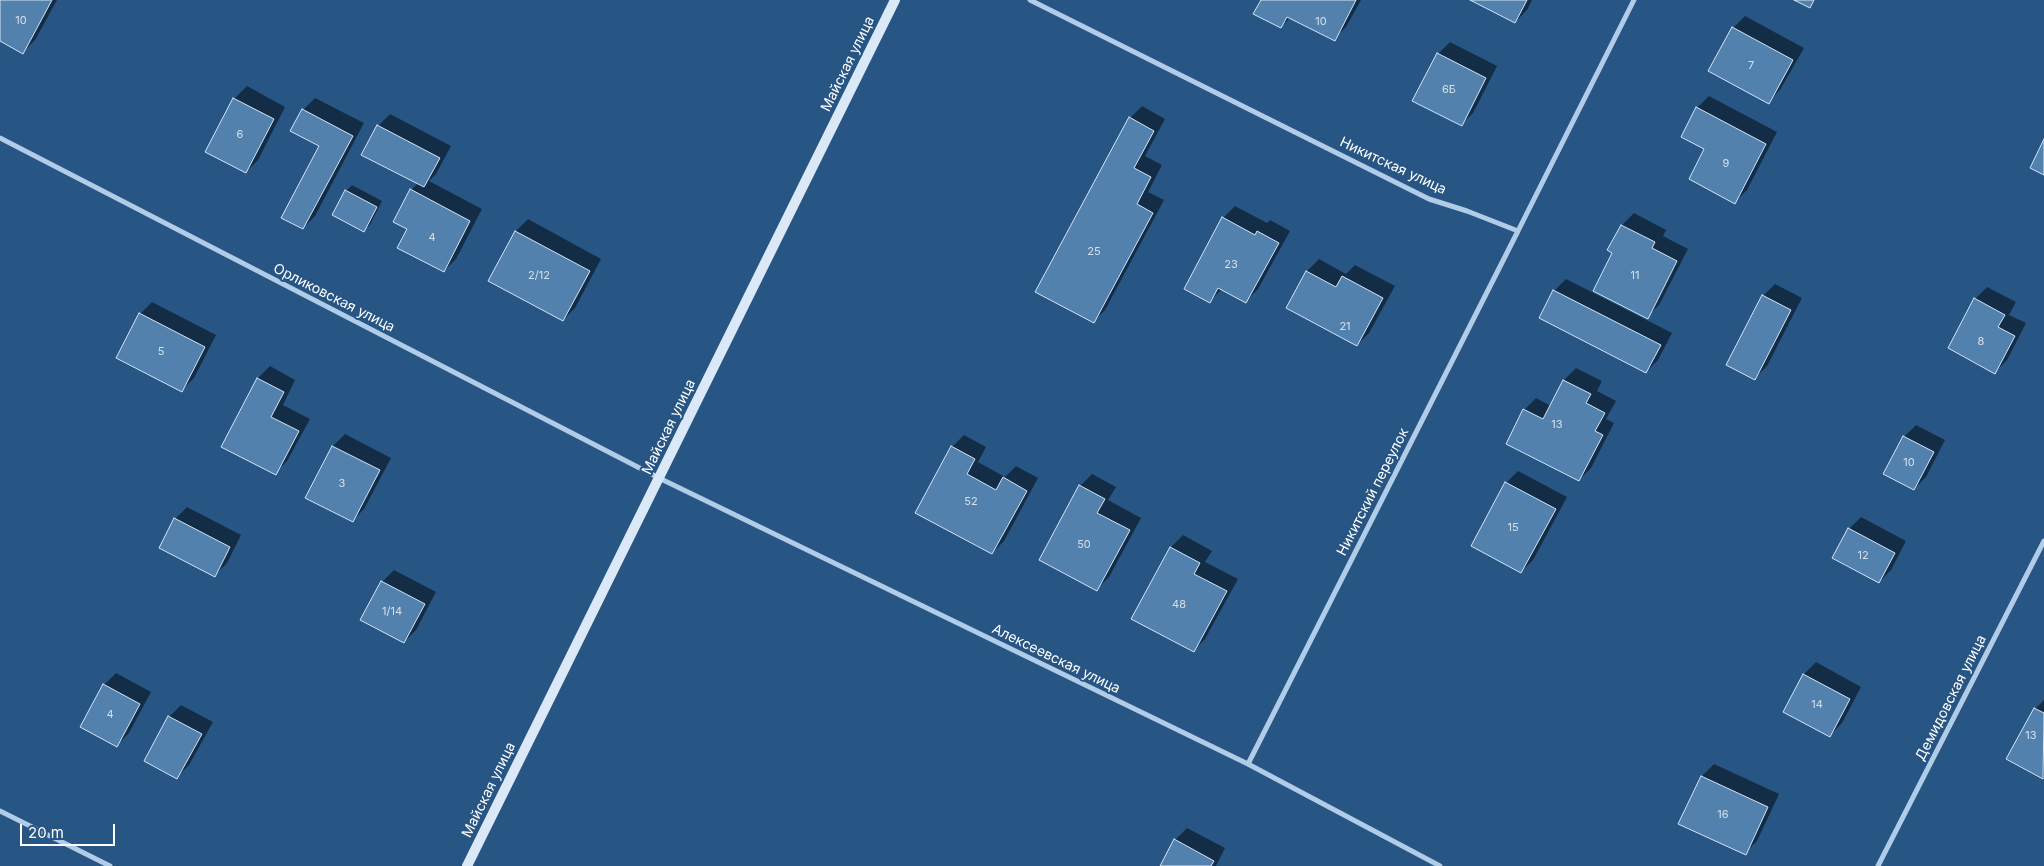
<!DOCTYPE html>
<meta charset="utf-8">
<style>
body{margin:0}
#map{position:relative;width:2044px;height:866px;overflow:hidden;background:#275584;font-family:Inter,sans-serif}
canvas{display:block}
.scale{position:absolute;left:20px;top:824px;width:95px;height:22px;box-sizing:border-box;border:2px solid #fff;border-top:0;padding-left:6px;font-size:15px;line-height:18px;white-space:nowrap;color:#fff;-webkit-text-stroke:4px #275584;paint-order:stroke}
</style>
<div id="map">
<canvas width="2044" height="866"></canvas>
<div class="scale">20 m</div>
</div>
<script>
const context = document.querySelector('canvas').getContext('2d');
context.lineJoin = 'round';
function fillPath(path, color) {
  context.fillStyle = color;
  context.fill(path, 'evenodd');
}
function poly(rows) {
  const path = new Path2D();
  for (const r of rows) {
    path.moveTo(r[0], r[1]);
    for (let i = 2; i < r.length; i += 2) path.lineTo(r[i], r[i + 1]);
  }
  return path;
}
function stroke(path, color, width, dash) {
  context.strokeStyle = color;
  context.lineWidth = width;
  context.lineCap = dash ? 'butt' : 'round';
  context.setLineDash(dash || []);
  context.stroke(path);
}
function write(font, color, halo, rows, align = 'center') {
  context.font = font + ' Inter,sans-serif';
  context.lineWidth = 4;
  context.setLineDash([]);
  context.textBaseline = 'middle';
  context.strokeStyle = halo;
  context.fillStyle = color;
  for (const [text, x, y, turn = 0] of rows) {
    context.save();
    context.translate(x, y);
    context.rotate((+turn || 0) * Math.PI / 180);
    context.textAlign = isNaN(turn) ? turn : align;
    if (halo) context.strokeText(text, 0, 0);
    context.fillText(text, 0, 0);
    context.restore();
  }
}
fillPath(poly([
 [0,0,57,0,35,40,23,52,0,40],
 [1262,0,1361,0,1346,27,1334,39,1291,17,1281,27],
 [1473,0,1532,0,1527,10,1515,22],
 [1745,16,1804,48,1780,90,1768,102,1733,28],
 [1450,42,1497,66,1473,113,1461,125,1438,54],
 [247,86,285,107,258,160,246,172,206,151,235,98],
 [1709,96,1777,132,1747,190,1735,202,1706,149,1697,108],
 [315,98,364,123,315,216,303,228,321,146,303,110],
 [1142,106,1165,119,1145,156,1162,165,1148,192,1164,200,1105,310,1093,322,1130,118],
 [390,114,451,146,436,174,429,181,482,209,456,259,444,271,409,229,411,190,418,183,378,126],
 [352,185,382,201,370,225,364,230,346,191],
 [1235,206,1267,223,1270,220,1290,231,1258,289,1246,301,1222,289,1210,301,1223,218],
 [1634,213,1666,230,1663,236,1688,249,1659,305,1647,317,1614,253,1622,225],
 [528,219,601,259,575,308,563,320,516,231],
 [1319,259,1346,274,1355,265,1395,286,1369,333,1357,345,1287,308,1307,271],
 [1566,279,1672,333,1658,360,1646,372,1540,318,1554,291],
 [1775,284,1802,298,1767,366,1755,378,1763,296],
 [1987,287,2016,302,2009,315,2026,323,2007,360,1995,372,1975,299],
 [152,302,216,335,194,378,182,390,118,357,140,314],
 [270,366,295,380,283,405,310,419,287,461,275,473,223,446,258,378],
 [1576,368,1602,381,1597,391,1616,401,1606,419,1614,423,1591,468,1579,480,1524,410,1536,398,1551,406,1564,380],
 [1916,425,1945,440,1926,477,1914,489,1885,473,1904,437],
 [345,434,391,458,364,509,352,521,306,497,333,446],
 [964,435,986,447,978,462,1005,477,1016,466,1038,478,1004,541,992,553,917,512,952,447],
 [1518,471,1567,497,1533,560,1521,572,1506,483],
 [1092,474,1116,487,1108,500,1141,518,1109,577,1097,589,1080,486],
 [187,507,241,535,227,563,215,575,175,519],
 [1861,517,1906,541,1891,570,1879,582,1849,529],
 [1183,535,1212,551,1205,562,1238,579,1205,639,1193,651,1133,618,1171,547],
 [394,570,436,592,416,630,404,642,382,582],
 [1816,662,1861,687,1842,723,1830,735,1785,711,1804,674],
 [116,673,151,692,129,733,117,745,104,685],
 [2044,700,2044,776,2043,777,2035,709],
 [181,705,213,722,189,765,177,777,146,760,169,717],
 [1714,764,1779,794,1757,841,1745,853,1702,776],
 [1187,828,1225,848,1216,866,1162,866,1175,840]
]), '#0007');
const building = poly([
 [0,0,52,0,23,54,0,41,0,0],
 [1261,0,1356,0,1335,41,1287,17,1281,28,1253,14,1261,0],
 [1470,0,1527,0,1515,23,1470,0],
 [1794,0,1814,0,1810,8,1794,0],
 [1732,27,1793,60,1769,104,1708,71,1732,27],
 [1437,53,1486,78,1462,126,1412,101,1437,53],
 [233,98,274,119,246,173,205,152,233,98],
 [1696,107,1766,144,1735,204,1689,179,1704,149,1681,137,1696,107],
 [302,109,353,136,303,229,281,218,319,146,290,131,302,109],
 [1129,117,1154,131,1134,168,1151,177,1137,204,1153,213,1094,323,1035,292,1129,117],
 [377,125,440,158,424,187,361,155,377,125],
 [2044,139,2044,175,2030,168,2044,139],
 [410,189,470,221,444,272,397,248,407,229,393,222,410,189],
 [345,190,377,207,364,232,332,215,345,190],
 [1222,217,1255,235,1257,231,1279,243,1246,303,1218,288,1210,303,1184,289,1222,217],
 [1621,225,1655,242,1652,248,1677,261,1648,319,1593,291,1612,253,1607,250,1621,225],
 [515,231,590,271,563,321,488,281,515,231],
 [1306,271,1336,287,1342,276,1383,298,1357,346,1286,308,1306,271],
 [1553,290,1661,345,1646,373,1539,318,1553,290],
 [1762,295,1791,310,1755,380,1726,365,1762,295],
 [1974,298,2005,315,1998,327,2015,336,1995,374,1948,348,1974,298],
 [139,313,205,347,182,392,116,358,139,313],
 [257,378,284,392,271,417,299,431,276,475,221,447,257,378],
 [1563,380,1591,394,1586,403,1605,413,1595,431,1603,435,1579,481,1506,444,1523,409,1543,419,1563,380],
 [1903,436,1934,452,1914,490,1883,474,1903,436],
 [332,446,380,470,353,522,305,498,332,446],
 [951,446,975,459,967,474,996,490,1003,477,1027,491,992,554,915,513,951,446],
 [1505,482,1556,509,1521,573,1471,546,1505,482],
 [1079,485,1105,499,1097,513,1130,530,1097,591,1039,560,1079,485],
 [174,518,230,547,215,577,159,548,174,518],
 [1848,528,1895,553,1879,583,1832,558,1848,528],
 [1170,547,1200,563,1194,574,1227,591,1194,652,1131,619,1170,547],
 [381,581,425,604,404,643,360,620,381,581],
 [1803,674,1850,699,1830,737,1783,712,1803,674],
 [103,684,140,704,117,747,80,727,103,684],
 [2034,708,2044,713,2043,779,2006,759,2034,708],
 [168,716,202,734,177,779,144,761,168,716],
 [1701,776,1768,807,1746,855,1678,824,1701,776],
 [1174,839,1214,861,1211,866,1160,866,1174,839]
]);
fillPath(building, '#5381ad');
stroke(building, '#d4e5f6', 1);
stroke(poly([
 [1030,0,1429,199,1467,211,1518,231,1634,0],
 [0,138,659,478,1248,764,1440,866],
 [1248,764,1518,231],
 [0,811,110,866],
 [1878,866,2044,541]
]), '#b0cce7', 5);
stroke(poly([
 [467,866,895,0]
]), '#dae8f7', 10);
write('11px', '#d4e0ea', null, [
 ["10",21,21],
 ["10",1321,22],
 ["7",1751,66],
 ["6Б",1449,90],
 ["6",240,135],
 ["9",1726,164],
 ["4",432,238],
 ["25",1094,252],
 ["23",1231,265],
 ["2/12",539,276],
 ["11",1635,276],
 ["21",1345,327],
 ["8",1981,342],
 ["5",161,352],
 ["13",1557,425],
 ["10",1909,463],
 ["3",342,484],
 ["52",971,502],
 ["15",1513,528],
 ["50",1084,545],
 ["12",1863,556],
 ["48",1179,605],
 ["1/14",392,612],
 ["14",1817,705],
 ["4",110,715],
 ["13",2031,736],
 ["16",1723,815]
]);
write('14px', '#fff', '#275584', [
 ["Майская улица",848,64,-64],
 ["Никитская улица",1393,166,25],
 ["Орликовская улица",334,298,27],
 ["Майская улица",669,427,-64],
 ["Никитский переулок",1373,492,-63],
 ["Алексеевская улица",1056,659,26],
 ["Демидовская улица",1951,698,-63],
 ["Майская улица",489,790,-64]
]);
</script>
